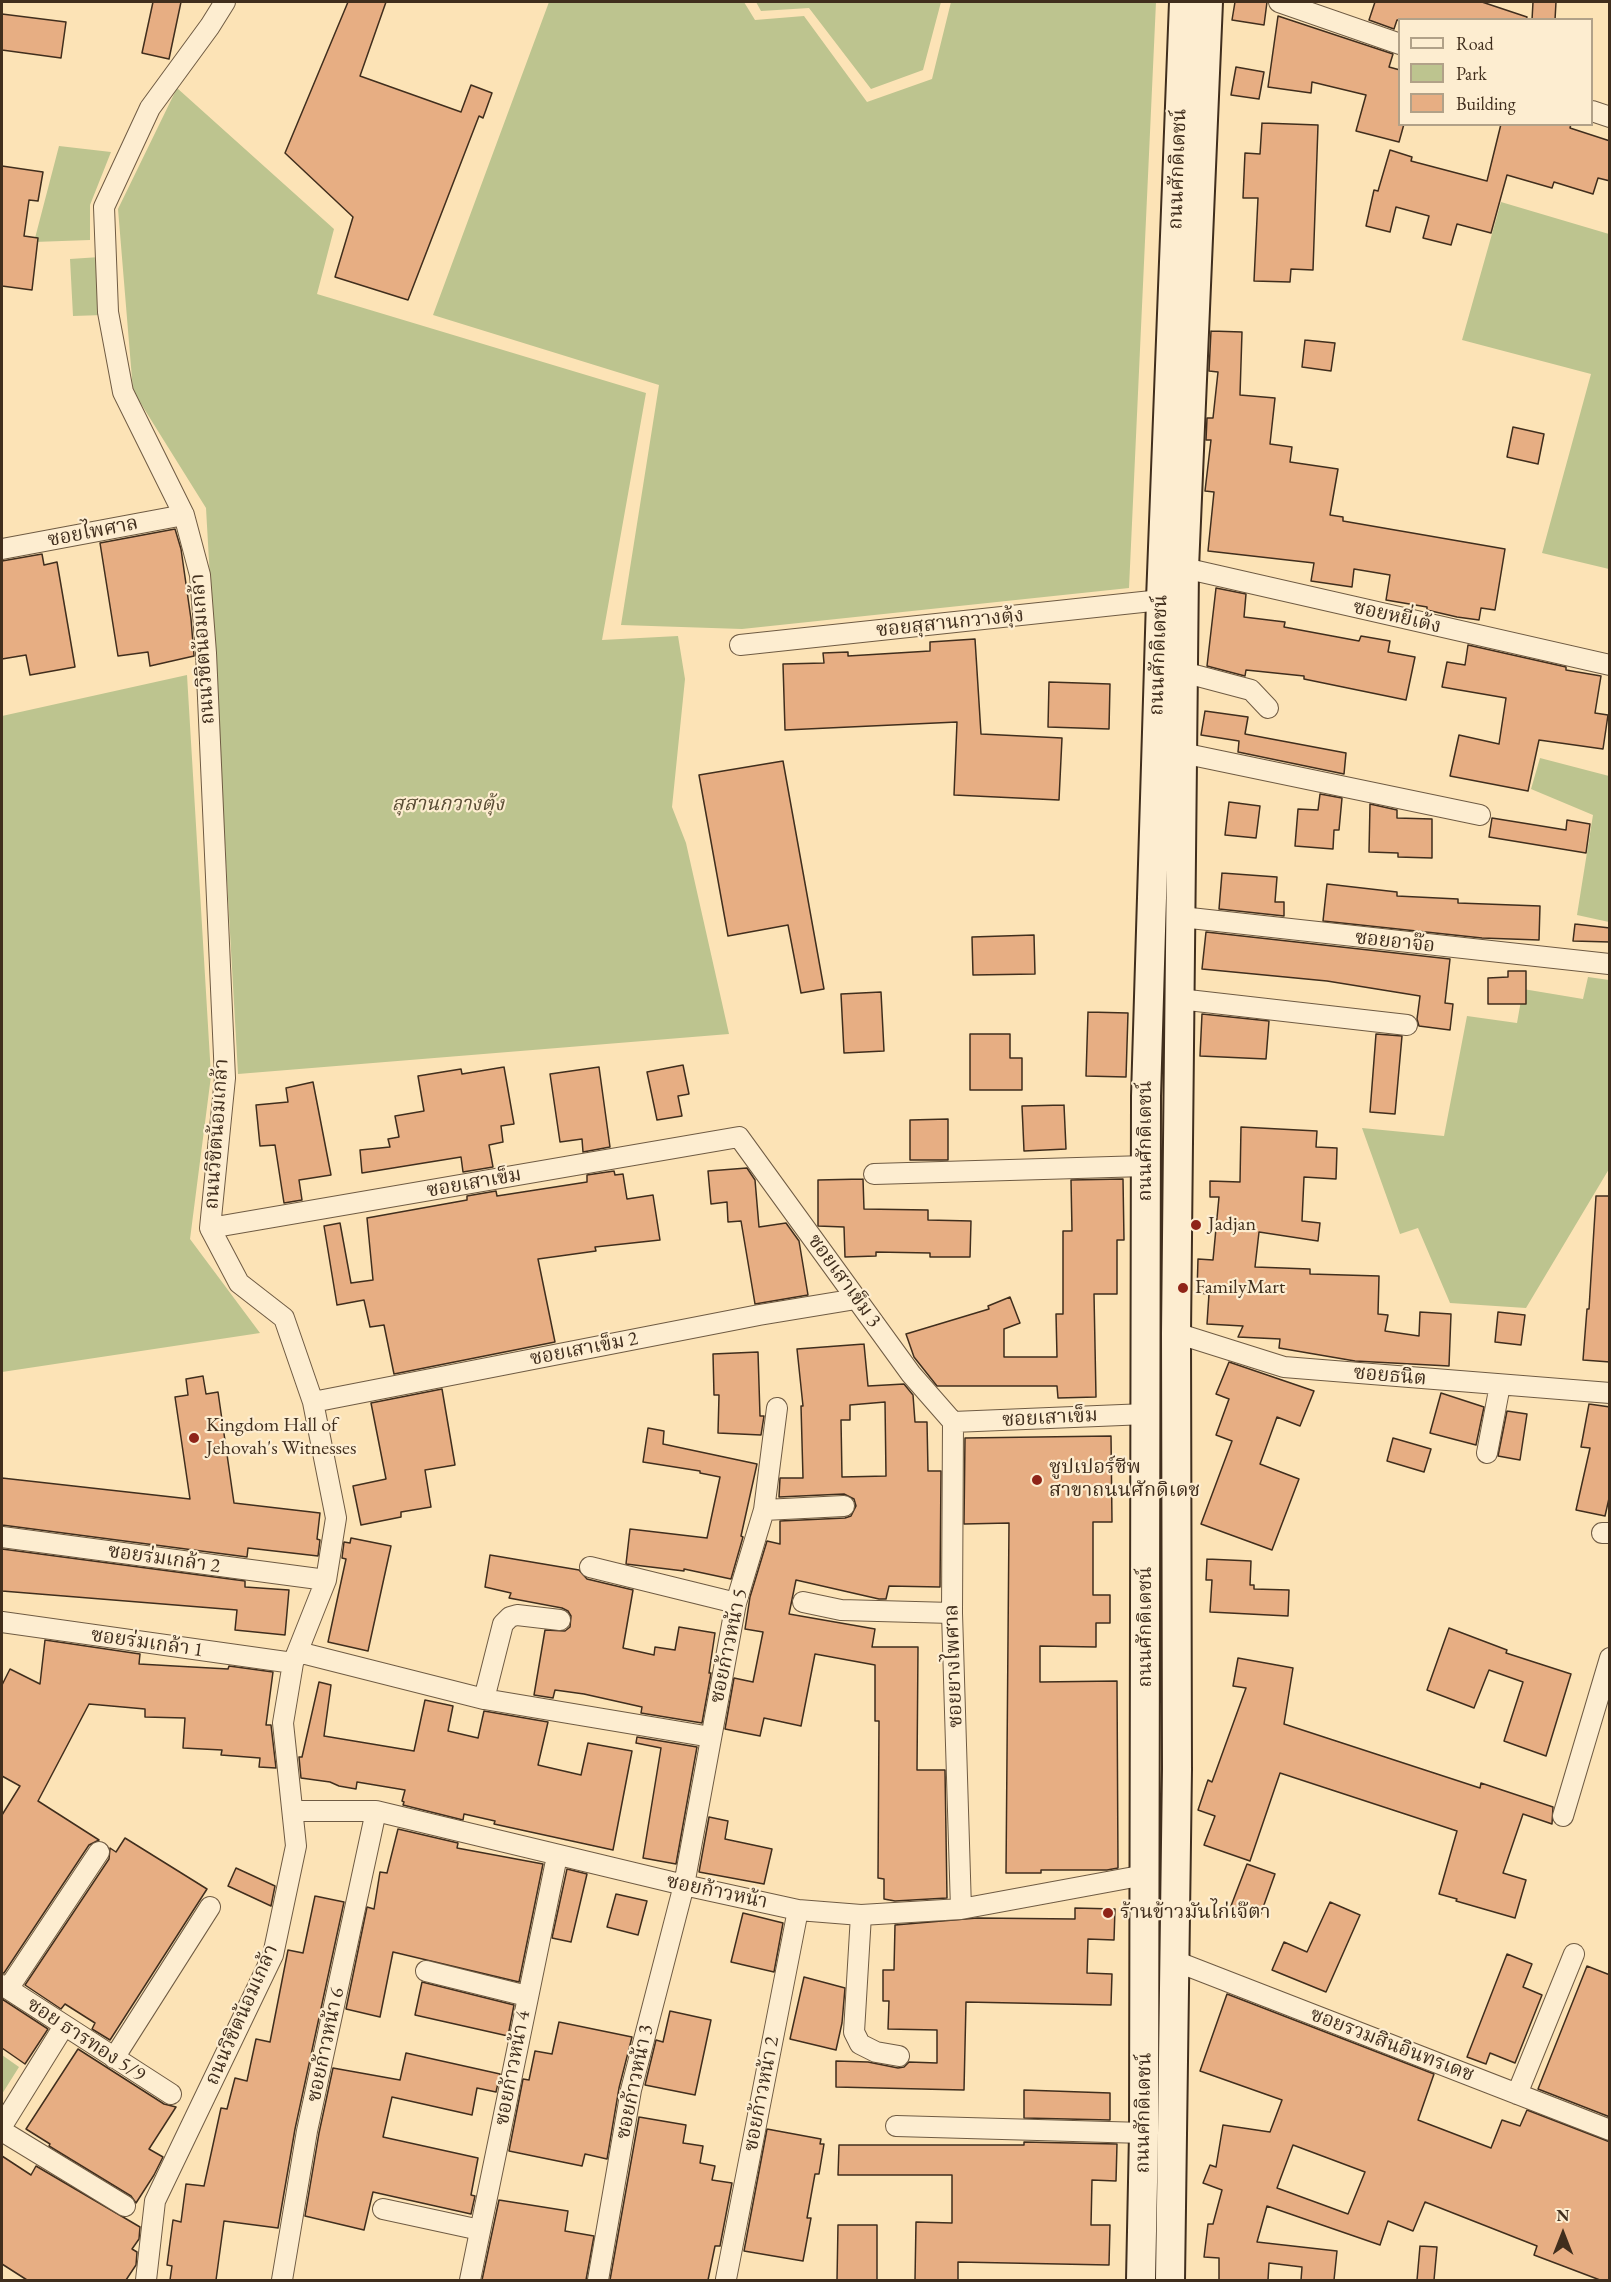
<!DOCTYPE html>
<meta charset="utf-8">
<style>
body{margin:0}
#map{position:relative;width:1611px;height:2282px;overflow:hidden;background:#fce3b6;font-family:"EB Garamond",serif}
canvas{display:block}
.frame{position:absolute;inset:0;border:3px solid #402e1d;pointer-events:none}
.legend{position:absolute;left:1398px;top:18px;width:195px;height:108px;box-sizing:border-box;background:#fdedd0;border:2px solid #b1a188;margin:0;padding:8px 10px;list-style:none;font-size:18px;color:#402e1d}
.legend li{display:flex;align-items:center;gap:12px;height:30px}
.legend b{width:30px;border:2px solid #b1a188}
.north{position:absolute;left:1533px;top:2204px;width:60px;height:60px;-webkit-text-stroke:4px #fdedd0;paint-order:stroke;rotate:0deg;font-size:16px;font-weight:700;line-height:24px;text-align:center;color:#402e1d}
.north::after{content:'';display:block;margin:auto;width:21px;height:27px;background:#402e1d;clip-path:polygon(50% 0,100% 100%,50% 72%,0 100%)}
</style>
<div id="map">
<canvas width="1611" height="2282"></canvas>
<div class="frame"></div>
<ul class="legend">
<li><b style="height:8px;background:#fdedd0"></b>Road</li>
<li><b style="height:16px;background:#bdc48f"></b>Park</li>
<li><b style="height:16px;background:#e7ae83"></b>Building</li>
</ul>
<div class="north">N</div>
</div>
<script>
const context = document.querySelector('canvas').getContext('2d');
context.lineJoin = 'round';
function fillPath(path, color) {
  context.fillStyle = color;
  context.fill(path, 'evenodd');
}
function poly(rows) {
  const path = new Path2D();
  for (const r of rows) {
    path.moveTo(r[0], r[1]);
    for (let i = 2; i < r.length; i += 2) path.lineTo(r[i], r[i + 1]);
  }
  return path;
}
function stroke(path, color, width, dash) {
  context.strokeStyle = color;
  context.lineWidth = width;
  context.lineCap = dash ? 'butt' : 'round';
  context.setLineDash(dash || []);
  context.stroke(path);
}
function write(font, color, halo, rows, align = 'center') {
  context.font = font + ' "EB Garamond","Noto Serif Thai",serif';
  context.lineWidth = 4.5;
  context.setLineDash([]);
  context.textBaseline = 'middle';
  context.strokeStyle = halo;
  context.fillStyle = color;
  for (const [text, x, y, turn = 0] of rows) {
    context.save();
    context.translate(x, y);
    context.rotate((+turn || 0) * Math.PI / 180);
    context.textAlign = isNaN(turn) ? turn : align;
    if (halo) context.strokeText(text, 0, 0);
    context.fillText(text, 0, 0);
    context.restore();
  }
}
fillPath(poly([
 [549,2,744,2,755,20,804,16,867,102,932,79,951,2,1156,2,1129,588,742,629,621,625,659,385,433,315],
 [756,2,941,2,923,70,871,89,809,8,761,11],
 [177,88,334,229,317,294,646,393,602,640,678,636,685,679,672,807,686,843,729,1034,238,1074,206,508,133,391,118,209],
 [59,146,111,152,90,205,90,240,34,242],
 [1501,202,1609,234,1609,569,1542,553,1591,374,1462,340],
 [100,257,103,315,73,316,70,259],
 [187,675,211,1076,190,1239,260,1333,2,1372,2,716],
 [1540,758,1609,776,1609,922,1577,915,1593,815,1531,789],
 [1588,977,1609,980,1609,1169,1526,1308,1450,1303,1418,1228,1400,1234,1362,1128,1444,1136,1467,1016,1517,1023,1523,989,1583,999],
 [2,2055,19,2067,2,2094]
]), '#bdc48f');
const building = poly([
 [153,2,181,2,169,59,142,53,153,2],
 [348,2,386,2,360,76,461,112,471,85,492,93,483,118,479,116,408,300,335,277,353,217,285,153,348,2],
 [1235,2,1267,2,1264,25,1232,20,1235,2],
 [1375,2,1482,2,1527,17,1526,20,1397,20,1394,29,1369,20,1375,2],
 [1533,2,1556,2,1555,20,1532,20,1533,2],
 [2,14,66,22,61,58,2,50,2,14],
 [1278,16,1393,54,1389,67,1400,70,1400,124,1404,124,1399,142,1356,131,1366,95,1312,82,1311,93,1268,87,1278,16],
 [1236,67,1264,72,1259,99,1231,95,1236,67],
 [1262,123,1318,125,1313,270,1291,269,1290,282,1254,281,1258,198,1243,198,1245,153,1260,154,1262,123],
 [1501,124,1571,124,1570,128,1610,141,1610,181,1598,178,1593,194,1554,182,1552,188,1507,175,1491,233,1457,224,1451,245,1423,238,1429,216,1396,207,1390,232,1366,226,1374,190,1378,191,1390,150,1412,157,1411,161,1487,181,1501,124],
 [2,166,43,172,38,201,29,200,24,236,38,238,32,290,2,286,2,166],
 [1211,331,1242,332,1240,395,1275,398,1270,444,1292,447,1290,462,1338,469,1330,515,1343,517,1343,521,1505,549,1495,610,1481,608,1479,620,1457,617,1427,610,1427,607,1386,600,1390,575,1354,569,1352,587,1311,581,1314,563,1208,551,1214,492,1205,491,1211,440,1206,440,1207,418,1213,418,1218,372,1209,371,1211,331],
 [1305,340,1335,343,1331,371,1302,367,1305,340],
 [1513,427,1544,434,1538,464,1507,457,1513,427],
 [175,529,181,549,191,619,194,656,150,666,148,652,118,656,100,543,175,529],
 [42,554,44,565,57,562,75,667,30,675,26,655,2,659,2,561,42,554],
 [1216,588,1246,594,1244,617,1285,622,1284,627,1359,641,1361,636,1390,641,1388,652,1415,657,1406,700,1304,679,1304,676,1246,670,1245,676,1207,666,1216,588],
 [975,639,981,734,1062,738,1059,800,954,795,957,722,785,730,783,664,824,663,823,653,848,652,848,656,930,651,930,642,975,639],
 [1468,645,1566,667,1566,670,1601,676,1595,713,1608,715,1603,749,1539,740,1528,791,1450,776,1459,735,1499,744,1506,698,1442,687,1447,662,1465,665,1468,645],
 [1049,682,1110,684,1109,729,1048,727,1049,682],
 [1205,711,1248,717,1245,734,1346,753,1344,774,1238,752,1239,741,1201,735,1205,711],
 [783,761,824,989,801,993,788,925,728,936,699,775,783,761],
 [1320,794,1342,798,1339,830,1334,830,1333,849,1295,846,1298,809,1318,810,1320,794],
 [1229,802,1260,806,1256,838,1225,835,1229,802],
 [1370,804,1397,810,1397,818,1432,819,1432,858,1398,857,1398,853,1369,852,1370,804],
 [1492,818,1566,830,1567,820,1590,824,1586,853,1489,837,1492,818],
 [1222,873,1277,877,1275,902,1284,902,1284,916,1219,909,1222,873],
 [1327,884,1397,892,1397,896,1458,899,1458,903,1540,906,1539,940,1482,938,1323,921,1327,884],
 [1575,924,1610,928,1610,942,1573,941,1575,924],
 [1206,932,1450,959,1445,1003,1453,1004,1450,1030,1419,1026,1417,1019,1420,996,1327,981,1202,969,1206,932],
 [1034,935,1035,974,973,975,972,937,1034,935],
 [1508,971,1526,971,1526,1004,1488,1004,1488,978,1508,977,1508,971],
 [881,992,884,1051,844,1053,841,994,881,992],
 [1088,1012,1128,1013,1126,1077,1086,1076,1088,1012],
 [1202,1014,1269,1021,1266,1059,1200,1056,1202,1014],
 [970,1034,1010,1034,1010,1058,1022,1058,1022,1090,970,1090,970,1034],
 [1376,1034,1402,1036,1395,1114,1370,1112,1376,1034],
 [683,1065,689,1094,678,1096,682,1116,657,1120,647,1072,683,1065],
 [504,1067,514,1124,501,1126,503,1142,489,1145,493,1167,463,1172,461,1157,362,1173,360,1150,390,1147,388,1139,399,1137,395,1116,424,1111,418,1076,461,1069,462,1074,504,1067],
 [599,1067,610,1147,583,1152,582,1139,560,1142,550,1074,599,1067],
 [313,1082,331,1175,299,1180,302,1200,284,1203,275,1145,260,1146,256,1105,288,1102,286,1088,313,1082],
 [1064,1105,1066,1149,1024,1151,1022,1106,1064,1105],
 [948,1119,948,1160,910,1160,910,1120,948,1119],
 [1241,1127,1317,1131,1316,1147,1337,1148,1336,1179,1304,1177,1302,1221,1320,1223,1318,1241,1259,1232,1255,1267,1310,1269,1310,1274,1379,1276,1378,1314,1388,1315,1385,1331,1419,1336,1420,1312,1451,1314,1449,1366,1355,1361,1279,1348,1280,1339,1238,1337,1243,1326,1207,1324,1209,1294,1197,1293,1198,1259,1213,1260,1219,1197,1210,1197,1210,1181,1240,1182,1241,1127],
 [747,1168,755,1180,759,1227,786,1223,799,1241,808,1295,755,1304,741,1221,728,1222,727,1202,711,1204,708,1171,747,1168],
 [614,1171,615,1175,623,1174,627,1199,653,1195,660,1240,595,1247,596,1251,538,1259,555,1342,394,1374,384,1325,370,1327,364,1300,337,1305,324,1226,340,1223,351,1283,373,1280,367,1218,467,1200,467,1196,496,1191,497,1196,587,1182,587,1175,614,1171],
 [863,1179,864,1209,928,1210,928,1220,971,1221,970,1257,930,1257,930,1253,876,1252,876,1256,845,1257,844,1227,818,1226,818,1180,863,1179],
 [1123,1179,1124,1240,1117,1240,1117,1294,1094,1294,1096,1397,1058,1398,1057,1386,937,1386,914,1357,906,1334,989,1309,988,1306,1010,1297,1020,1323,1004,1329,1004,1357,1057,1357,1056,1314,1063,1314,1063,1231,1072,1231,1071,1180,1123,1179],
 [1596,1196,1610,1196,1610,1362,1583,1360,1587,1309,1589,1309,1596,1196],
 [1498,1312,1525,1315,1521,1345,1495,1342,1498,1312],
 [864,1344,868,1386,904,1384,913,1395,915,1422,927,1422,928,1471,941,1471,940,1587,889,1586,886,1599,879,1599,796,1580,789,1614,875,1629,872,1647,918,1647,917,1770,945,1770,947,1898,895,1901,884,1899,884,1879,878,1878,879,1721,875,1721,875,1665,815,1654,801,1726,764,1718,760,1736,725,1729,734,1678,753,1682,763,1632,745,1629,750,1597,767,1541,780,1544,780,1521,845,1518,851,1516,856,1506,854,1499,844,1494,779,1497,780,1478,803,1478,801,1406,803,1406,797,1349,864,1344],
 [885,1402,886,1476,842,1477,841,1420,850,1420,850,1405,885,1402],
 [758,1352,760,1416,764,1416,761,1435,718,1433,719,1395,714,1395,713,1354,758,1352],
 [1229,1362,1314,1391,1300,1426,1277,1417,1260,1464,1299,1479,1272,1550,1201,1524,1232,1441,1216,1435,1229,1399,1216,1394,1229,1362],
 [203,1376,206,1394,218,1392,234,1503,320,1513,317,1539,320,1540,318,1556,248,1548,247,1557,2,1525,2,1478,190,1499,175,1397,188,1395,186,1379,203,1376],
 [442,1389,455,1465,425,1470,431,1507,401,1512,401,1517,361,1525,353,1486,386,1479,371,1403,442,1389],
 [1441,1393,1484,1407,1476,1445,1430,1433,1441,1393],
 [1589,1404,1610,1407,1610,1494,1605,1516,1576,1510,1590,1448,1581,1447,1589,1404],
 [1507,1411,1527,1414,1520,1460,1498,1456,1507,1411],
 [648,1428,664,1431,663,1444,757,1464,741,1536,743,1537,731,1579,684,1569,684,1571,626,1564,630,1529,707,1538,720,1477,700,1473,700,1471,643,1462,648,1428],
 [1111,1436,1112,1522,1093,1522,1093,1595,1110,1595,1110,1623,1096,1623,1096,1647,1040,1646,1040,1682,1117,1681,1118,1868,1107,1870,1041,1870,1041,1873,1006,1873,1009,1523,964,1524,965,1438,1111,1436],
 [1393,1438,1431,1449,1424,1472,1387,1461,1393,1438],
 [351,1538,391,1546,368,1651,328,1642,346,1559,342,1558,344,1542,350,1543,351,1538],
 [2,1549,245,1581,245,1587,289,1590,285,1635,235,1630,237,1610,2,1591,2,1549],
 [490,1555,579,1570,587,1579,633,1590,623,1648,654,1655,655,1647,675,1650,679,1627,715,1633,709,1673,711,1673,702,1723,641,1713,642,1707,584,1694,555,1690,553,1698,534,1695,545,1630,565,1631,570,1627,571,1616,568,1611,562,1608,509,1598,511,1593,485,1587,490,1555],
 [1207,1559,1251,1561,1250,1585,1254,1585,1254,1589,1289,1590,1288,1616,1210,1612,1212,1580,1206,1580,1207,1559],
 [1449,1628,1507,1650,1506,1653,1571,1674,1546,1756,1504,1741,1523,1682,1489,1670,1474,1708,1427,1690,1449,1628],
 [45,1640,140,1654,139,1664,228,1669,229,1666,273,1672,266,1725,271,1725,276,1768,259,1767,260,1758,221,1755,222,1750,183,1748,185,1718,145,1717,145,1709,89,1704,38,1801,99,1840,89,1845,4,1973,2,1973,2,1815,20,1786,2,1776,2,1685,10,1669,40,1684,45,1640],
 [1238,1658,1293,1668,1284,1724,1480,1788,1481,1783,1553,1807,1552,1824,1523,1814,1503,1873,1526,1880,1515,1918,1456,1901,1457,1899,1439,1894,1457,1831,1280,1773,1250,1861,1204,1845,1215,1816,1198,1810,1208,1780,1212,1782,1246,1688,1233,1686,1238,1658],
 [319,1682,331,1685,324,1736,414,1751,425,1700,453,1706,448,1731,478,1738,484,1711,548,1722,538,1765,581,1775,588,1743,632,1751,613,1850,494,1824,495,1821,464,1814,463,1820,403,1805,404,1802,402,1801,405,1790,357,1782,356,1789,339,1786,330,1782,301,1778,299,1757,302,1757,319,1682],
 [637,1737,697,1747,676,1864,643,1858,661,1748,636,1743,637,1737],
 [709,1817,728,1821,725,1839,772,1849,764,1884,699,1872,709,1817],
 [398,1829,458,1843,457,1848,543,1864,519,1982,393,1952,380,2017,346,2009,367,1907,374,1909,380,1872,387,1873,398,1829],
 [125,1838,207,1889,110,2040,92,2029,95,2023,65,2004,61,2009,25,1985,109,1859,110,1848,116,1852,125,1838],
 [1247,1864,1275,1874,1260,1916,1231,1906,1247,1864],
 [236,1868,275,1886,271,1906,228,1886,236,1868],
 [567,1869,587,1874,571,1942,552,1938,567,1869],
 [616,1894,647,1901,638,1935,607,1927,616,1894],
 [315,1896,344,1902,295,2129,278,2228,224,2221,216,2280,170,2280,172,2266,167,2265,173,2220,181,2222,186,2184,204,2186,221,2108,227,2109,235,2078,247,2081,256,2039,270,2042,288,1950,303,1953,315,1896],
 [1330,1902,1360,1915,1326,1992,1272,1970,1284,1942,1307,1952,1330,1902],
 [1075,1908,1115,1909,1114,1940,1088,1939,1087,1973,1112,1974,1111,2005,966,2002,964,2090,836,2087,836,2061,868,2062,898,2068,904,2067,909,2062,937,2063,937,2030,888,2029,889,2001,883,2001,883,1970,894,1970,895,1925,977,1918,1075,1919,1075,1908],
 [743,1913,783,1923,774,1972,731,1962,743,1913],
 [1507,1954,1532,1964,1523,1987,1542,1995,1515,2063,1490,2053,1486,2064,1467,2057,1507,1954],
 [1587,1966,1610,1975,1610,2117,1538,2089,1587,1966],
 [804,1977,845,1988,842,2023,836,2050,790,2039,804,1977],
 [422,1982,514,2005,508,2036,415,2015,422,1982],
 [1227,1994,1434,2074,1418,2120,1491,2148,1502,2120,1520,2126,1527,2110,1610,2142,1610,2280,1600,2280,1534,2255,1537,2246,1425,2202,1413,2231,1388,2221,1380,2245,1267,2206,1257,2242,1337,2251,1334,2280,1301,2280,1302,2267,1269,2263,1268,2280,1219,2280,1219,2258,1204,2257,1208,2224,1213,2224,1222,2190,1203,2183,1210,2165,1216,2167,1223,2125,1270,2132,1282,2100,1200,2071,1227,1994],
 [1293,2145,1365,2172,1348,2214,1277,2188,1293,2145],
 [2,1999,48,2029,25,2064,2,2048,2,1999],
 [670,2011,711,2020,695,2095,645,2085,656,2040,663,2042,670,2011],
 [559,2022,632,2037,619,2088,607,2159,585,2154,582,2166,509,2151,523,2079,529,2080,535,2051,552,2054,559,2022],
 [78,2049,164,2104,176,2107,149,2149,163,2157,154,2175,136,2203,131,2196,49,2146,50,2144,26,2129,78,2049],
 [406,2053,500,2074,496,2092,477,2088,472,2115,392,2097,383,2137,478,2158,471,2195,475,2196,471,2214,373,2192,364,2230,305,2216,319,2133,333,2068,400,2080,406,2053],
 [1024,2090,1110,2093,1110,2120,1024,2118,1024,2090],
 [639,2117,686,2125,683,2143,703,2146,700,2163,715,2166,712,2180,732,2183,720,2246,715,2246,708,2280,610,2280,639,2117],
 [767,2129,821,2139,820,2144,824,2144,819,2174,815,2174,807,2218,811,2218,803,2261,744,2251,767,2129],
 [1024,2142,1117,2144,1116,2181,1092,2180,1091,2225,1110,2225,1109,2265,958,2262,958,2280,915,2280,916,2222,952,2223,952,2175,838,2175,839,2145,1024,2145,1024,2142],
 [2,2156,31,2175,36,2166,140,2227,139,2239,132,2249,137,2252,136,2265,126,2280,27,2280,2,2264,2,2156],
 [499,2200,568,2211,565,2231,594,2236,586,2280,482,2280,499,2200],
 [838,2225,877,2225,877,2280,837,2280,838,2225],
 [1420,2246,1437,2247,1434,2280,1417,2280,1420,2246]
]);
fillPath(building, '#e7ae83');
stroke(building, '#402e1d', 1.5);
const minor = poly([
 [1279,2,1400,44],
 [1592,111,1610,117],
 [2,549,184,515],
 [1184,568,1610,665],
 [740,645,1161,600],
 [1183,672,1251,690,1268,708],
 [1182,753,1480,815],
 [1181,917,1609,964],
 [1179,999,1407,1025],
 [874,1174,1145,1166],
 [210,1228,739,1137,911,1374,953,1422],
 [1176,1333,1284,1367,1610,1393],
 [313,1402,759,1315,856,1299],
 [953,1422,952,1613,961,1909],
 [953,1422,1146,1414],
 [1487,1453,1500,1385],
 [764,1510,844,1506],
 [1602,1533,1610,1533],
 [2,1537,326,1580],
 [590,1567,736,1603],
 [803,1602,841,1610,952,1613],
 [2,1622,293,1663],
 [298,1652,484,1699,711,1737],
 [484,1699,503,1624,510,1617,517,1615,560,1620],
 [294,1811,376,1811,684,1885,798,1910,861,1915,961,1909,1145,1875],
 [1563,1816,1610,1658],
 [861,1915,854,2032,860,2044,876,2052,899,2056],
 [1175,1961,1610,2130],
 [426,1971,527,1996],
 [2,1985,171,2094],
 [8,1989,99,1852],
 [114,2058,210,1907],
 [1517,2094,1574,1954],
 [2,2126,64,2026],
 [896,2126,1144,2133],
 [2,2131,125,2206],
 [383,2209,480,2230],
 [726,2279,798,1910],
 [146,2280,155,2201,273,1955,296,1846,283,1723,293,1663,326,1580,336,1518,313,1402,284,1318,239,1283,210,1228,225,1078,206,653,200,575,184,515,123,392,108,312,104,207,150,108,210,26,225,2],
 [282,2280,307,2131,376,1811],
 [470,2280,557,1856],
 [598,2280,631,2090,684,1885,736,1603,764,1510,777,1408]
]);
const secondary = poly([
 [1141,2280,1144,2133,1146,1096,1161,600,1184,2],
 [1170,2280,1177,1769,1176,1333,1184,568,1208,2]
]);
stroke(minor, '#6f5b43', 22);
stroke(secondary, '#402e1d', 32);
stroke(minor, '#fdedd0', 20);
stroke(secondary, '#fdedd0', 28);
for (const [x, y, r, color] of [
 [1196,1225,6,"#8f2418"],
 [1183,1288,6,"#8f2418"],
 [194,1438,6,"#8f2418"],
 [1037,1480,6,"#8f2418"],
 [1108,1913,6,"#8f2418"]
]) {
  const dot = new Path2D();
  dot.arc(x, y, r, 0, 2 * Math.PI);
  context.fillStyle = color;
  context.fill(dot);
  stroke(dot, '#fdedd0', 2);
}
write('20px', '#402e1d', '#fdedd0', [
 ["ถนนศักดิเดชน์",1178,169,-88],
 ["ซอยไพศาล",93,532,-11],
 ["ซอยหยี่เต้ง",1397,617,13],
 ["ซอยสุสานกวางตุ้ง",950,623,-6],
 ["ถนนวิชิตน้อมเกล้า",203,649,-94],
 ["ถนนศักดิเดชน์",1159,655,-88],
 ["ซอยอาจ๊อ",1395,942,6],
 ["ถนนวิชิตน้อมเกล้า",217,1134,-86],
 ["ถนนศักดิเดชน์",1146,1141,-90],
 ["ซอยเสาเข็ม",474,1183,-10],
 ["ซอยเสาเข็ม 3",844,1281,54],
 ["ซอยเสาเข็ม 2",584,1349,-11],
 ["ซอยธนิต",1390,1376,5],
 ["ซอยเสาเข็ม",1050,1418,-3],
 ["ซอยร่มเกล้า 2",164,1559,8],
 ["ถนนศักดิเดชน์",1146,1627,-90],
 ["ซอยร่มเกล้า 1",147,1643,8],
 ["ซอยก้าวหน้า 5",729,1646,-78],
 ["ซอยยางไพศาล",954,1666,-92],
 ["ซอยก้าวหน้า",717,1892,12],
 ["ถนนวิชิตน้อมเกล้า",242,2015,-66],
 ["ซอย ธารทอง 5/9",86,2040,33],
 ["ซอยก้าวหน้า 6",326,2045,-78],
 ["ซอยรวมสินอินทรเดช",1392,2045,21],
 ["ซอยก้าวหน้า 4",513,2068,-79],
 ["ซอยก้าวหน้า 3",635,2082,-78],
 ["ซอยก้าวหน้า 2",762,2094,-79],
 ["ถนนศักดิเดชน์",1144,2113,-89]
]);
write('italic 20px', '#594c34', '#fdedd0', [
 ["สุสานกวางตุ้ง",448,805]
]);
write('20px', '#402e1d', '#fdedd0', [
 ["Jadjan",1208,1225],
 ["FamilyMart",1195,1288],
 ["Kingdom Hall of",206,1426],
 ["Jehovah's Witnesses",206,1449],
 ["ซูปเปอร์ชีพ",1049,1468],
 ["สาขาถนนศักดิเดช",1049,1491],
 ["ร้านข้าวมันไก่เจ๊ตา",1120,1913]
], 'left');
</script>
